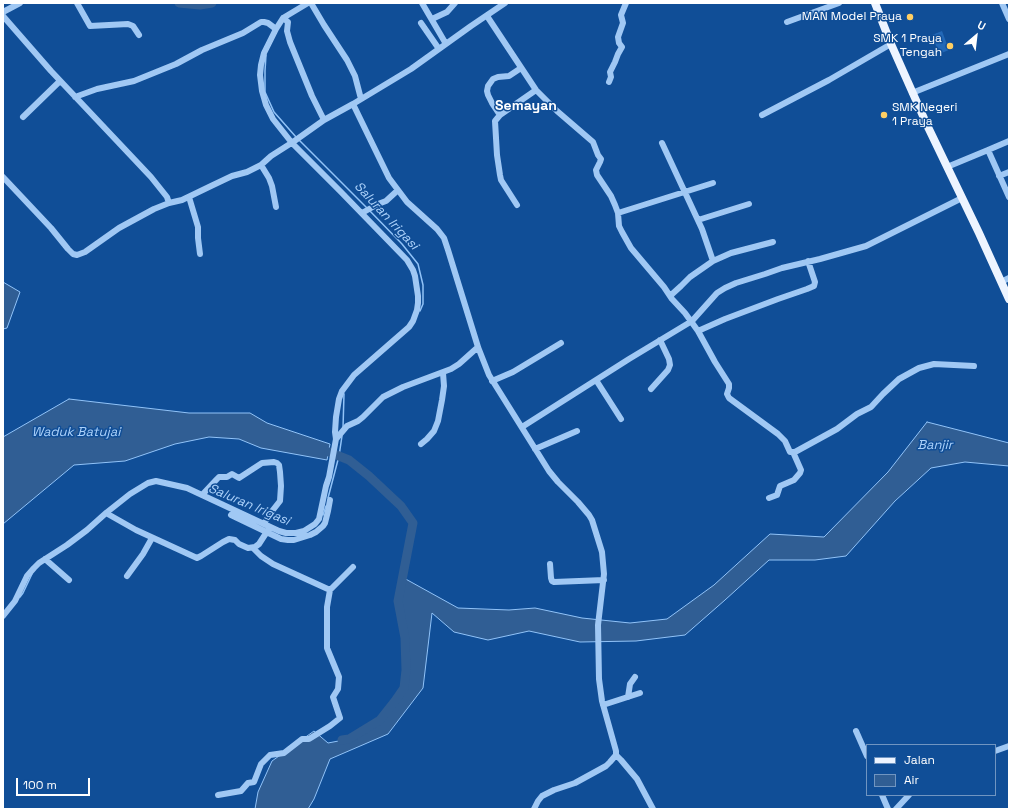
<!DOCTYPE html>
<style>
body{margin:0}
#map{position:relative;width:1012px;height:812px;overflow:hidden;background:#104e97;font-family:"Space Grotesk",sans-serif}
canvas{display:block}
.frame{position:absolute;inset:0;border:4px solid #fff;pointer-events:none}
.legend{position:absolute;left:866px;top:744px;width:130px;height:52px;box-sizing:border-box;background:#104e97;border:1px solid #7095c1;margin:0;padding:5px 7px;list-style:none;font-size:12px;color:#fff}
.legend li{display:flex;align-items:center;gap:8px;height:20px}
.legend b{width:20px;border:1px solid #7095c1}
.north{position:absolute;left:956px;top:16px;width:40px;height:40px;-webkit-text-stroke:3px #104e97;paint-order:stroke;rotate:28deg;font-size:11px;font-weight:700;line-height:16px;text-align:center;color:#fff}
.north::after{content:'';display:block;margin:auto;width:14px;height:18px;background:#fff;clip-path:polygon(50% 0,100% 100%,50% 72%,0 100%)}
.scale{position:absolute;left:16px;top:778px;width:74px;height:18px;box-sizing:border-box;border:2px solid #fff;border-top:0;padding-left:5px;font-size:12px;line-height:14px;white-space:nowrap;color:#fff;-webkit-text-stroke:3px #104e97;paint-order:stroke}
</style>
<div id="map">
<canvas width="1012" height="812"></canvas>
<div class="frame"></div>
<ul class="legend">
<li><b style="height:5px;background:#edf4ff"></b>Jalan</li>
<li><b style="height:11px;background:#305e94"></b>Air</li>
</ul>
<div class="north">U</div>
<div class="scale">100 m</div>
</div>
<script>
const context = document.querySelector('canvas').getContext('2d');
context.lineJoin = 'round';
function fillPath(path, color) {
  context.fillStyle = color;
  context.fill(path, 'evenodd');
}
function poly(rows) {
  const path = new Path2D();
  for (const r of rows) {
    path.moveTo(r[0], r[1]);
    for (let i = 2; i < r.length; i += 2) path.lineTo(r[i], r[i + 1]);
  }
  return path;
}
function stroke(path, color, width, dash) {
  context.strokeStyle = color;
  context.lineWidth = width;
  context.lineCap = dash ? 'butt' : 'round';
  context.setLineDash(dash || []);
  context.stroke(path);
}
function write(font, color, halo, rows, align = 'center') {
  context.font = font + ' "Space Grotesk",sans-serif';
  context.lineWidth = 3;
  context.setLineDash([]);
  context.textBaseline = 'middle';
  context.strokeStyle = halo;
  context.fillStyle = color;
  for (const [text, x, y, turn = 0] of rows) {
    context.save();
    context.translate(x, y);
    context.rotate((+turn || 0) * Math.PI / 180);
    context.textAlign = isNaN(turn) ? turn : align;
    if (halo) context.strokeText(text, 0, 0);
    context.fillText(text, 0, 0);
    context.restore();
  }
}
fillPath(poly([
 [942,31,949,50,939,54,932,35]
]), '#2268b7');
const water = poly([
 [3,282,20,292,7,328,3,329,3,282],
 [69,399,189,413,250,413,267,423,330,444,327,460,261,448,239,439,209,437,175,444,125,461,74,465,3,524,3,437,69,399],
 [927,422,1009,443,1009,466,965,462,931,468,895,501,846,556,815,560,769,560,725,600,685,635,636,641,580,642,529,631,488,640,454,632,432,613,423,688,388,734,330,759,314,799,308,809,255,809,258,792,272,761,314,731,328,743,349,739,380,720,395,701,404,688,406,670,405,638,398,601,402,577,458,608,509,610,535,608,582,618,630,623,667,619,714,585,770,534,824,537,888,472,927,422]
]);
fillPath(water, '#305e94');
stroke(water, '#91c3f8', 1);
stroke(poly([
 [266,55,265,71,265,92,274,112,296,137],
 [299,140,367,208],
 [369,210,402,244,418,264,423,285,423,304,420,311],
 [343,428,344,394],
 [328,498,339,456,342,436],
 [323,515,326,506],
 [20,597,23,593,32,574]
]), '#91c3f8', 1.5);
stroke(poly([
 [179,3,200,5,212,3],
 [329,452,349,460,369,476,401,506,413,523,398,601,405,638,406,670,404,688,395,701,380,720,349,739,342,740]
]), '#305e94', 9);
stroke(poly([
 [77,3,90,26,128,24,133,26,139,35],
 [311,3,324,25,347,60,355,76,361,99],
 [422,3,446,44],
 [1002,3,1009,19],
 [3,12,20,3],
 [3,16,51,71,151,177,167,197,169,203,182,200,211,186,232,176,247,172,261,165,271,156,293,142,324,120,353,104,411,69,471,26,505,3],
 [487,16,536,90,557,111,593,142,598,155,601,159,600,162,596,170,597,175,611,196,615,205,618,213,619,226,622,232,631,248,664,287,672,299,685,313,698,331,715,362,729,384,729,388,727,394,729,398,778,434,785,441,790,452,795,452,837,429,857,414,871,407,883,394,899,379,919,368,934,364,974,366],
 [283,18,288,22,287,31,290,42,312,96,324,120],
 [432,19,447,12,455,3],
 [787,22,839,3],
 [421,23,439,49],
 [609,82,611,77,610,72,615,62,618,54,622,47,619,43,618,37,623,23,621,15,626,3],
 [912,93,1009,54],
 [75,97,97,89,134,81,176,64,202,50,243,33,261,22,264,22,268,23,276,29],
 [353,104,389,178,407,202,437,229,444,238,448,250,478,347,489,375,549,471,558,482,578,502,589,515,592,520,602,552,604,574,598,625,599,679,602,701,616,751,616,755,610,762,606,766,575,783,554,790,542,796,538,801,534,809],
 [500,115,492,103,488,95,487,91,488,86,493,79,498,77,509,76,521,68],
 [762,115,829,80,891,44],
 [23,117,60,81],
 [662,143,702,229,713,261],
 [988,150,1009,197],
 [261,165,269,178,272,186,276,207],
 [947,167,988,150,1009,141],
 [999,176,1009,172],
 [3,177,51,228,68,249,73,254,77,255,85,252,119,228,154,209,169,203],
 [189,197,198,227,198,238,200,254],
 [517,205,501,180,500,175,497,155,495,121,500,115,536,90],
 [362,213,378,204,386,201,398,190],
 [618,213,713,183],
 [698,220,749,204],
 [1001,282,1009,278],
 [670,296,681,286,690,277,713,261,731,253,773,242],
 [698,331,725,319,778,299,807,289,814,286,815,282,808,261],
 [596,380,621,419],
 [492,381,513,372,561,343],
 [651,389,668,370,670,365,669,359,660,340],
 [522,427,629,359,692,321,717,293,725,288,736,283,765,274,782,268,820,259,866,246,962,198],
 [336,439,347,426,358,421,363,417,383,397,403,387,451,369,459,364,478,347],
 [421,444,427,439,434,431,438,421,442,400,444,386,443,373],
 [535,449,577,431],
 [202,495,217,479,219,477,227,477,232,474,239,478,262,463,274,462,277,463,279,465,280,472,281,486,280,501,269,515,264,524],
 [769,498,777,495,780,486,794,480,800,473,801,470,793,452],
 [106,513,136,530,197,558,201,556,223,542,229,539,235,540,239,544,248,548,255,547,259,544,270,527],
 [231,515,281,539,288,540,294,540,310,535,316,532,323,526,325,523,328,511,330,500],
 [45,559,69,580],
 [550,564,551,578,552,581,554,582,604,580],
 [127,576,143,554,152,538],
 [330,590,353,567],
 [3,616,15,601,27,576,34,568,39,563,67,545,87,530,106,513,130,494,148,483,156,481,187,488,279,531,286,533,296,533,304,531,315,524,319,519,326,486,329,477,336,439,335,432,336,417,339,399,342,391,354,375,409,327,413,321,417,310,418,303,418,296,415,276,413,270,407,260,340,191,292,143,273,119,266,105,262,91,260,75,261,65,264,53,276,29,283,18,308,3],
 [628,697,630,684,635,677],
 [603,705,640,693],
 [856,731,867,756],
 [995,751,1009,746],
 [616,755,621,760,637,779,653,809],
 [218,795,241,791,248,783,254,782,261,764,270,755,284,753,302,739,309,739,330,726,340,718,333,697,338,689,339,677,327,648,327,607,330,590,273,564,261,556,253,548],
 [882,795,888,809],
 [896,809,909,795]
]), '#a0c8f4', 6);
stroke(poly([
 [875,3,891,44,927,125,979,233,1009,299]
]), '#edf4ff', 8);
for (const [x, y, r, color] of [
 [910,17,4,"#ffcf63"],
 [950,46,4,"#ffcf63"],
 [884,115,4,"#ffcf63"]
]) {
  const dot = new Path2D();
  dot.arc(x, y, r, 0, 2 * Math.PI);
  context.fillStyle = color;
  context.fill(dot);
  stroke(dot, '#104e97', 1.5);
}
write('12px', '#fff', '#104e97', [
 ["MAN Model Praya",902,17],
 ["SMK 1 Praya",942,39],
 ["Tengah",942,53],
 ["SMK Negeri",892,108,"left"],
 ["1 Praya",892,122,"left"]
], 'right');
write('italic 13px', '#acd2fb', '#104e97', [
 ["Saluran Irigasi",386,216,47],
 ["Waduk Batujai",76,432],
 ["Banjir",935,445],
 ["Saluran Irigasi",249,505,23]
]);
write('bold 14px', '#fff', '#104e97', [
 ["Semayan",526,106]
]);
</script>
